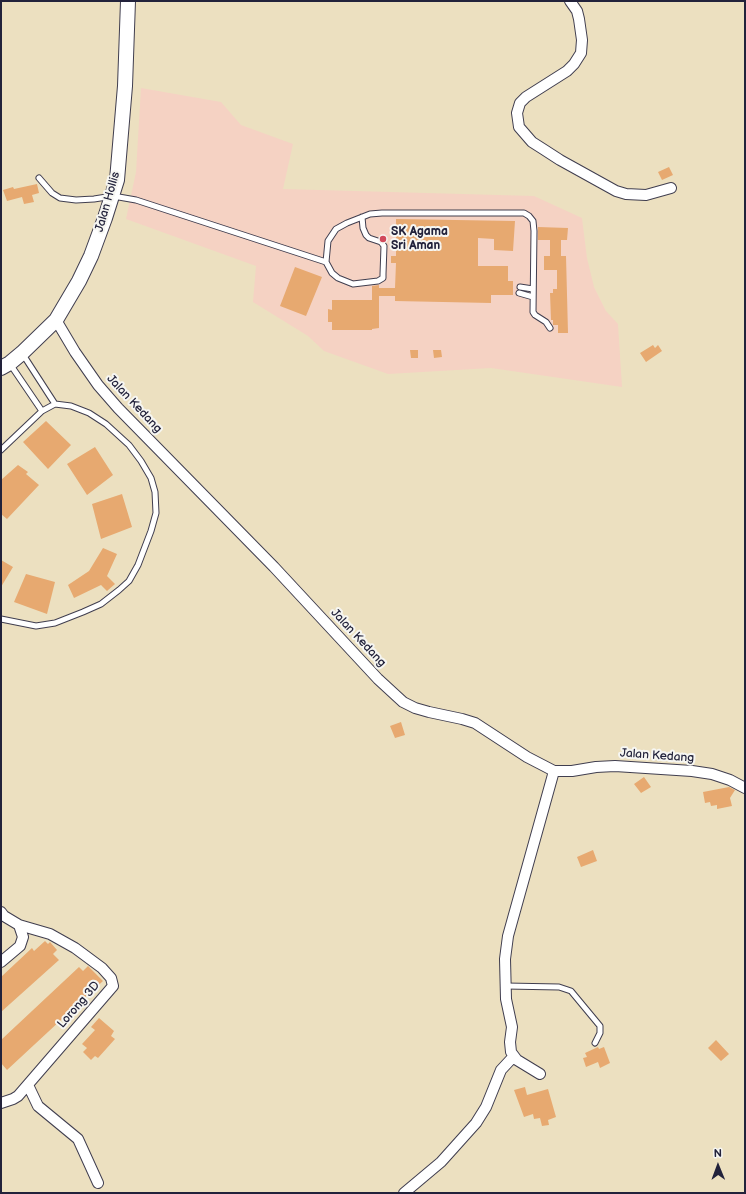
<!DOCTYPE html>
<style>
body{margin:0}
#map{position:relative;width:746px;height:1194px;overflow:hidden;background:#ece0c0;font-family:"Balsamiq Sans",sans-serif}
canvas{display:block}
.frame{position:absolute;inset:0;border:2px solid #22223b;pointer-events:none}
.north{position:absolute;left:698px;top:1146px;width:40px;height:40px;-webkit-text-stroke:3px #f6f6f2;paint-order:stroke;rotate:359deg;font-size:11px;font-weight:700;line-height:16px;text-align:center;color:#22223b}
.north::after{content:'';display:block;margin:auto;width:14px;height:18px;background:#22223b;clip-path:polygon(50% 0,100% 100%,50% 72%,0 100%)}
</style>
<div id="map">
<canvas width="746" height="1194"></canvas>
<div class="frame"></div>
<div class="north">N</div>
</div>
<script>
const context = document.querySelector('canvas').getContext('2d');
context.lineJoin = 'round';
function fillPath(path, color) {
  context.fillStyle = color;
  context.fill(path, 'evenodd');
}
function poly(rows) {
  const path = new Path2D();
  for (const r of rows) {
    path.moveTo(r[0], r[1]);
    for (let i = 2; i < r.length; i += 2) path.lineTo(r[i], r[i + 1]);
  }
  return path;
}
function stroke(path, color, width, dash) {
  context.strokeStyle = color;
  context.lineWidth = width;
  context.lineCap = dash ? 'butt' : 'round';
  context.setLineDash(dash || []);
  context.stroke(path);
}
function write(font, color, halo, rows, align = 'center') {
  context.font = font + ' "Balsamiq Sans",sans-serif';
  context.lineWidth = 4;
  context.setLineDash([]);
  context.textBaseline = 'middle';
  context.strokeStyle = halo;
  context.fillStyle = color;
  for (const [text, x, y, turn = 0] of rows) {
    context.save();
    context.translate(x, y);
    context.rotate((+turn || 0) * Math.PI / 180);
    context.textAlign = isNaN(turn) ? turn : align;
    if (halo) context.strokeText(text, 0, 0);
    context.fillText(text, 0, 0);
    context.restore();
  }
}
fillPath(poly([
 [141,88,221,102,241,125,293,144,283,189,534,196,582,218,587,258,594,287,606,311,618,324,622,387,491,368,388,374,324,351,308,336,253,302,256,266,126,219,136,172]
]), '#f5d2c3');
fillPath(poly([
 [669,167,673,175,662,180,658,172],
 [37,184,39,193,32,195,34,202,24,204,22,197,7,201,3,190,13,187,14,189],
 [396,219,515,221,513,251,494,250,494,239,478,238,478,266,508,266,508,281,513,281,513,295,491,295,491,303,395,301,395,296,379,296,379,328,372,329,372,330,332,330,332,322,328,322,328,309,332,310,332,300,372,300,372,286,379,285,379,288,395,288,396,263,391,263,391,256,396,256],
 [538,227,568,228,567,240,561,240,561,256,566,256,568,333,558,333,558,325,553,325,553,320,551,320,550,293,553,293,553,289,557,289,557,270,544,270,544,256,550,256,550,240,538,240],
 [295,267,322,277,306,316,280,306],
 [653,345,655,348,658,345,662,351,646,362,640,353],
 [410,350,418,350,418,358,411,358],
 [433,350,441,350,442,357,434,358],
 [46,421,71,445,48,469,23,442],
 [95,447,113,475,87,495,67,464],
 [18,465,28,472,26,474,39,485,7,519,1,514,1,480],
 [122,494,132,527,101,539,92,504],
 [103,548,117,554,107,576,115,584,107,591,101,585,74,598,68,585,89,571],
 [1,560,13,567,1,587],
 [26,574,55,582,47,614,14,602],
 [401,722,405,735,395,738,390,726],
 [644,777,651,787,641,793,634,784],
 [729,787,735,790,730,798,732,806,717,809,717,805,711,806,710,802,705,803,703,792],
 [593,850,597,861,581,867,577,857],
 [45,941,48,944,50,942,57,950,53,954,59,960,1,1012,1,977,32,948,34,951],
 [88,966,103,981,7,1070,1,1063,1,1040,79,967,83,971],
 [99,1018,114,1031,111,1036,115,1039,98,1058,95,1056,91,1060,83,1052,87,1048,82,1044,95,1030,91,1027],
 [716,1040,729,1054,721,1061,708,1048],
 [598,1047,599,1049,604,1047,610,1063,600,1068,598,1062,586,1067,583,1058,587,1057,585,1053],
 [525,1087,527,1095,548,1089,556,1117,548,1120,549,1125,542,1126,540,1118,534,1119,533,1114,524,1117,514,1090]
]), '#e7a970');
const lane = poly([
 [39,178,52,193,60,198,76,200,94,199,113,196,136,200,326,262],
 [362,217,363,228,366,235,369,238,381,242,384,246,383,274,383,278,378,281,353,284,338,278,332,273,326,262,328,241,336,229,347,223,370,214,382,213,524,213,529,216,533,221,534,231,533,312,535,315,546,322,550,328],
 [520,287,533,289],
 [519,293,533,297],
 [22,353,55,404],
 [10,364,42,411],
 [1,450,42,411,55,404,71,406,89,413,106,424,129,445,141,461,151,478,155,492,156,513,151,531,138,565,129,581,119,590,101,604,83,612,55,623,36,626,1,619],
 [506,986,559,987,571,991,600,1026,600,1033,595,1043]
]);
const street = poly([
 [570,1,577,11,579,19,582,40,581,53,574,64,567,71,526,97,520,103,517,113,519,127,532,142,543,149,560,160,616,191,626,194,646,195,671,188],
 [56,320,75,352,98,385,118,408,274,567,378,679,403,702,415,708,429,712,462,719,475,723,527,757,554,771,572,771,596,767,615,766,692,771,712,774,730,780,745,788],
 [1,912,4,916,19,925,50,934,75,948,102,968,111,978,113,986,18,1096,13,1099,1,1103],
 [1,962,20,946,23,937,19,925],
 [540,1074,517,1060,511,1052,510,1042,512,1027,506,999,505,959,508,936,554,771],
 [28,1085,38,1106,78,1139,98,1183],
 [404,1193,441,1162,476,1123,486,1107,501,1070,514,1056]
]);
const secondary = poly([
 [1,368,10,363,22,353,56,320,79,281,91,256,105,218,117,180,125,86,128,1]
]);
stroke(lane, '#403e4f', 7);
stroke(street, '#403e4f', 12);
stroke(secondary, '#403e4f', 16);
stroke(lane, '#fff', 5);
stroke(street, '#fff', 10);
stroke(secondary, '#fff', 14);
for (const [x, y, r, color] of [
 [383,239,4,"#d1495b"]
]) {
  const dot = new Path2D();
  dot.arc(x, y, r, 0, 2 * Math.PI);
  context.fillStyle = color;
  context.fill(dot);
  stroke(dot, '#f6f6f2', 1.5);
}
write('12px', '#22223b', '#f6f6f2', [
 ["Jalan Hollis",108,202,-74],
 ["Jalan Kedang",134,404,47],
 ["Jalan Kedang",358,638,47],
 ["Jalan Kedang",657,756,4],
 ["Lorong 3D",79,1005,-49]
]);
write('bold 12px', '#22223b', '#f6f6f2', [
 ["SK Agama",391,232],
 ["Sri Aman",391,246]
], 'left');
</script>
